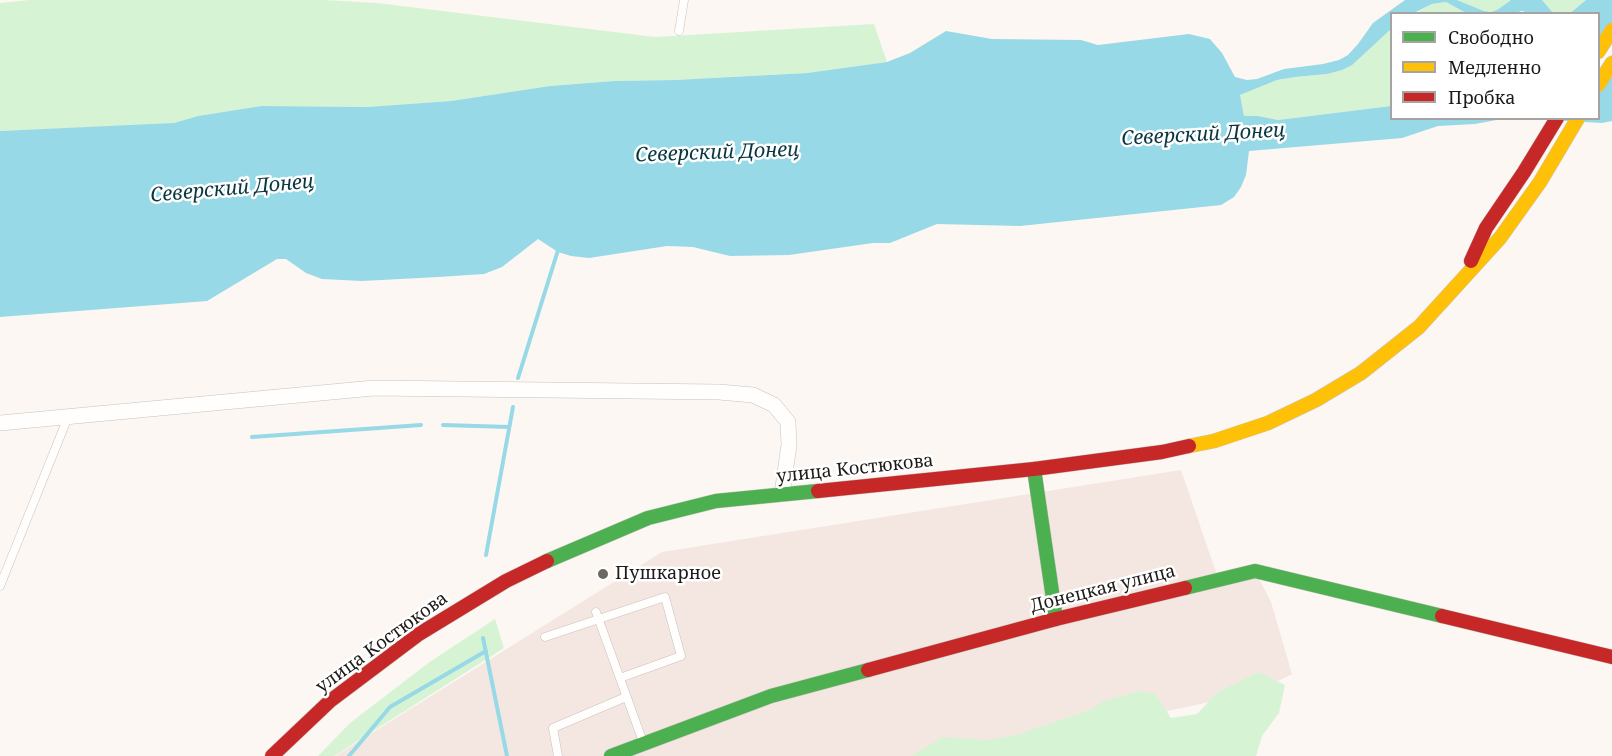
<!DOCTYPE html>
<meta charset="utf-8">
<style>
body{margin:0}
#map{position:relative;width:1612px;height:756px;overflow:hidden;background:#fcf7f2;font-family:"Noto Serif",serif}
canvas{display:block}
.legend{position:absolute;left:1390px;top:12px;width:210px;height:108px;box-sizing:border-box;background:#fff;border:2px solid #a5a4a3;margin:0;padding:8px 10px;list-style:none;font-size:18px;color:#1d1b18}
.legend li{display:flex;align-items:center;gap:12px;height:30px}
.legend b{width:30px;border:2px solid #a5a4a3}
</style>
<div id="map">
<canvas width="1612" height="756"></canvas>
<ul class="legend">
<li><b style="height:8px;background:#4caf50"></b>Свободно</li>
<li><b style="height:8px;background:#ffc107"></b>Медленно</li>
<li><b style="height:8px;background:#c62828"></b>Пробка</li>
</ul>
</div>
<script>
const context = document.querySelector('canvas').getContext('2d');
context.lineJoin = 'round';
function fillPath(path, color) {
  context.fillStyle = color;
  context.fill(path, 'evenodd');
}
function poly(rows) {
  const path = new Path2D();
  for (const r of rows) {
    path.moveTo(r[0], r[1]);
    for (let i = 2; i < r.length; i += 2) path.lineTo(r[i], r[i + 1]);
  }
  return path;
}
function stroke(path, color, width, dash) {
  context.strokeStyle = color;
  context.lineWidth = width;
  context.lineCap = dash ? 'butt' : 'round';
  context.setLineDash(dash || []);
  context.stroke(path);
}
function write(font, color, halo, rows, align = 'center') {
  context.font = font + ' "Noto Serif",serif';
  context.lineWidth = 5;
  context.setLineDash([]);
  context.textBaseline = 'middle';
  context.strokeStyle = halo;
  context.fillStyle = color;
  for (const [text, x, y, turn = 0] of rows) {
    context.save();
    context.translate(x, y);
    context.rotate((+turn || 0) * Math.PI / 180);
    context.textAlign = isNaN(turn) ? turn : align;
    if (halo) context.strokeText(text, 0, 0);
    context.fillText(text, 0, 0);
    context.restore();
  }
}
fillPath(poly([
 [1181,470,1218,578,1255,571,1271,602,1292,674,1257,692,956,756,335,756,662,552]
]), '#f4e7e1');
fillPath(poly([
 [30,0,325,0,377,3,655,37,874,24,887,62,807,73,675,80,614,81,550,86,451,101,367,107,261,106,198,116,174,123,153,125,0,131,0,3],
 [1457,0,1511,0,1497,10,1491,12,1484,11],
 [1542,0,1586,0,1569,14,1553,13],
 [1446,2,1466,13,1414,14,1432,4],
 [1391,29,1391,106,1278,120,1258,116,1244,117,1240,95,1277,80,1295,77,1327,74,1373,45],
 [495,619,504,648,334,756,318,756,350,723,431,661],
 [1259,672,1285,685,1279,713,1262,736,1256,756,911,756,943,737,987,740,1016,735,1090,710,1104,701,1140,691,1155,694,1171,718,1197,714,1218,692]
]), '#d6f4d4');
fillPath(poly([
 [1405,0,1457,0,1484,11,1491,12,1497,10,1511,0,1542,0,1553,13,1529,13,1522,11,1515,13,1466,13,1446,2,1432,4,1414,13,1392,14,1391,29,1352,65,1342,70,1327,74,1295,77,1277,80,1240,95,1244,116,1258,116,1278,120,1391,106,1392,118,1502,119,1475,124,1438,126,1402,138,1249,151,1246,175,1241,187,1234,197,1221,205,1020,226,937,224,890,243,873,243,789,255,730,256,693,247,667,246,589,258,571,256,558,252,538,239,502,267,484,274,438,277,362,281,322,279,306,273,286,259,277,259,207,301,0,317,0,131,174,123,198,116,261,106,367,107,451,101,550,86,614,81,675,80,807,73,887,62,910,53,946,31,992,39,1081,40,1098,45,1189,34,1210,39,1222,53,1235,77,1247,80,1257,79,1284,69,1323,64,1339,60,1348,55,1358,44,1373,23],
 [1586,0,1612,0,1612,35,1599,36,1598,14,1569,14],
 [1612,78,1612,121,1602,123,1533,119,1598,118,1599,80]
]), '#97d9e6');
stroke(poly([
 [518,378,559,247],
 [443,425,509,427],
 [252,437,421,425],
 [486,555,513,407],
 [483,638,507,756],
 [349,756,390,707,486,651]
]), '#97d9e6', 4);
const lane = poly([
 [679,31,684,0],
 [0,586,68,417],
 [596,612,643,742],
 [545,637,665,597,681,656,620,678],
 [558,756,553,728,626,697]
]);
const street = poly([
 [0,423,374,388,719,392,753,395,774,405,788,422,789,445,782,494]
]);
const fast = poly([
 [1034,469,1056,619],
 [547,561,648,518,716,501,818,491],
 [1185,588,1255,571,1442,616],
 [611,756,771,696,868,670]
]);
const slow = poly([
 [1598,52,1612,30],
 [1598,85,1612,63],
 [1189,446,1214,441,1268,423,1316,400,1361,373,1419,327,1500,238,1540,182,1578,118]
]);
const jam = poly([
 [1471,261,1486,228,1524,172,1557,118],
 [818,491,1034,469,1162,452,1189,446],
 [1442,616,1612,657],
 [868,670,1056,619,1185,588],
 [272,756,330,701,419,634,506,581,547,561]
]);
stroke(lane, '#c6c2be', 9);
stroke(street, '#c6c2be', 16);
stroke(fast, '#c6c2be', 15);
stroke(slow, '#c6c2be', 15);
stroke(jam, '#c6c2be', 15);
stroke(lane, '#fffefd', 8);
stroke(street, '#fffefd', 15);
stroke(fast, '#4caf50', 14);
stroke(slow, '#ffc107', 14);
stroke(jam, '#c62828', 14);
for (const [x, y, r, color] of [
 [603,574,6,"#6b6864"]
]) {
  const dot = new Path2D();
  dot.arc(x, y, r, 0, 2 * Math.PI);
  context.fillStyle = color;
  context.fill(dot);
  stroke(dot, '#fff', 2);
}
write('18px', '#1d1b18', '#fff', [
 ["улица Костюкова",855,469,-6],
 ["Донецкая улица",1103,589,-14],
 ["улица Костюкова",382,643,-36]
]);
write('18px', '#1d1b18', '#fff', [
 ["Пушкарное",615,574]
], 'left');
write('italic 20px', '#083740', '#fff', [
 ["Северский Донец",1203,135,-3],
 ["Северский Донец",717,153,-2],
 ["Северский Донец",232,189,-5]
]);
</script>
